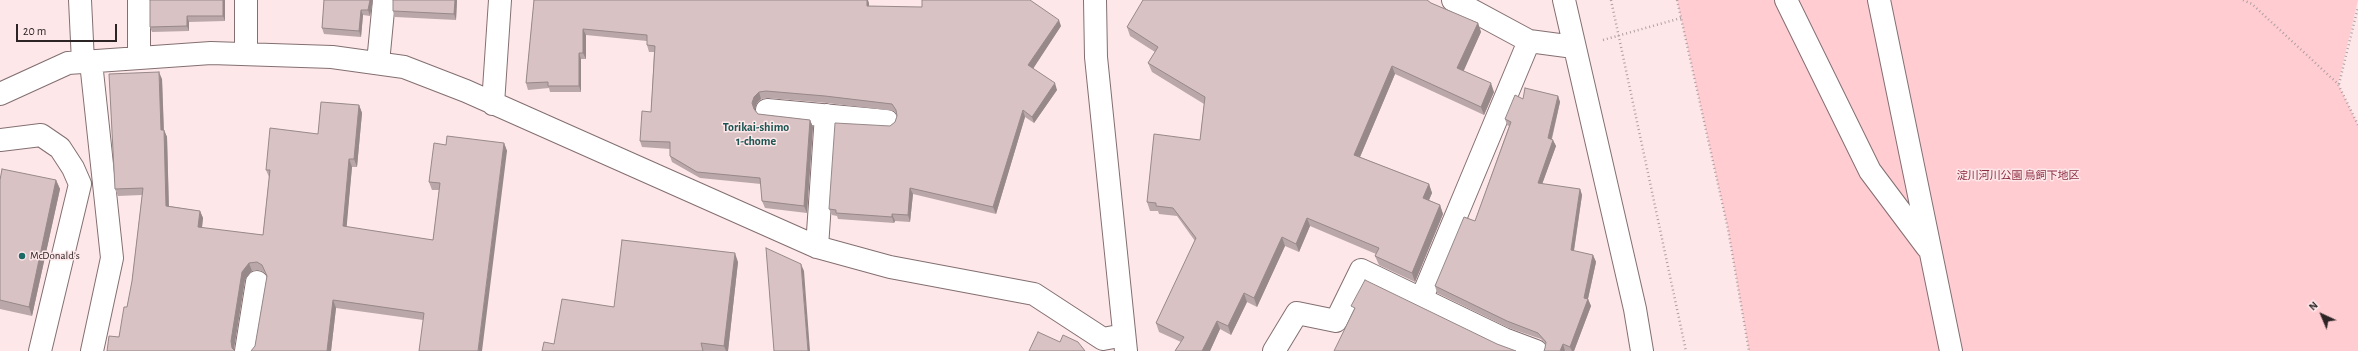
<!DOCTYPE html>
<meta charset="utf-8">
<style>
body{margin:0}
#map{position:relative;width:2358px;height:351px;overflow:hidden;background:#fee7e9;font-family:"Alegreya Sans",sans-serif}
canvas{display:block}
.north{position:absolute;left:2302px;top:295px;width:40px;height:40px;-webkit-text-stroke:3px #fee7e9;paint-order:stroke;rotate:316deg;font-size:11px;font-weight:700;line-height:16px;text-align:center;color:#2c2425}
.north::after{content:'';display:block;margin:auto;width:14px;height:18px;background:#2c2425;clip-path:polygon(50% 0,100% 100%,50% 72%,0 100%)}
.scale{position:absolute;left:16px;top:24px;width:101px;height:18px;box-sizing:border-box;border:2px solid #2c2425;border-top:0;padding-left:5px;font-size:12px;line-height:14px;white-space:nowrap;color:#2c2425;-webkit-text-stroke:3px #fee7e9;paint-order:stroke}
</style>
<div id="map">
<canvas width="2358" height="351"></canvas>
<div class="north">N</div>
<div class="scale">20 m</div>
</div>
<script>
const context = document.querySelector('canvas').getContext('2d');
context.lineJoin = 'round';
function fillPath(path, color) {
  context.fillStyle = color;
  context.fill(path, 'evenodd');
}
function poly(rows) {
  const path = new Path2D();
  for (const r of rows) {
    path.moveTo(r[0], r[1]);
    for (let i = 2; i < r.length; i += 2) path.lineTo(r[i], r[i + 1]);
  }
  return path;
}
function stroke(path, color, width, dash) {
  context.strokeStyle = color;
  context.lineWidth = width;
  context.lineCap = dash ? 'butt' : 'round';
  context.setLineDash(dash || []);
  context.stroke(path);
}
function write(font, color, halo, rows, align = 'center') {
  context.font = font + ' "Alegreya Sans","Noto Sans JP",sans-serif';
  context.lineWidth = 3;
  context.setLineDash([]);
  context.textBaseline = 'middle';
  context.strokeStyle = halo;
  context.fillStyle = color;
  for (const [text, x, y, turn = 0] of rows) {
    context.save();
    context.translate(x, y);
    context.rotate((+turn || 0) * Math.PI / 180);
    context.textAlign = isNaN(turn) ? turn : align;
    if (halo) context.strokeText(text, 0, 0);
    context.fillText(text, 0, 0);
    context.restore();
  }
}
fillPath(poly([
 [1677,0,2358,0,2338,84,2358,125,2358,351,1749,351,1728,229]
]), '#ffccd2');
const minor = poly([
 [80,0,83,62],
 [1095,0,1096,57,1126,351],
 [1453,0,1529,41,1574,47],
 [1564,0,1635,309,1642,351],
 [1786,0,1870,171,1927,247],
 [1879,0,1951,351],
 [246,54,246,0],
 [139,58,139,0],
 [91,62,112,258,92,351],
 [378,63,384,0],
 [0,94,68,63,211,53,332,57,404,67,466,91,817,247,890,267,1034,294,1103,339,1124,335],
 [493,104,500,0],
 [767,110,887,121],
 [0,140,41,135,60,148,73,168,80,184,40,351],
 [817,247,826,115],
 [1421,300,1529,41],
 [246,351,257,282],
 [1274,351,1297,313,1336,321,1361,270,1504,339,1536,351]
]);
stroke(minor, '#836f71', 24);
stroke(poly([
 [1611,0,1686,351],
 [1677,0,1728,229,1749,351],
 [2243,0,2252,4,2338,84,2358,125],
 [1603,40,1681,18],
 [2339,84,2358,7]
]), '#b09fa0', 2.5, [1, 3]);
stroke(minor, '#fff', 22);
fillPath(poly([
 [150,0,225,0,225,21,189,22,189,31,152,32,150,27],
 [324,0,373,0,370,16,363,15,361,37,324,34,322,28],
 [393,0,457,0,456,20,395,17,393,11],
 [534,0,869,3,869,6,1061,26,1033,68,1057,90,1034,123,1025,117,996,214,913,194,910,222,895,221,894,223,838,219,837,216,832,215,829,209,890,126,895,122,897,116,897,114,894,111,827,103,768,98,761,99,757,103,755,109,755,111,758,114,810,120,813,127,807,213,765,208,762,201,761,184,700,178,672,162,670,156,670,149,642,147,640,141,651,112,654,52,649,52,647,45,647,41,586,35,586,59,581,59,581,92,550,92,549,88,528,90,526,83],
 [1431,3,1478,23,1481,32,1463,71,1494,92,1484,115,1395,74,1360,157,1429,184,1432,193,1429,200,1440,205,1443,214,1415,282,1379,265,1375,256,1376,254,1310,226,1299,252,1285,246,1257,307,1247,302,1231,335,1220,329,1210,351,1175,351,1181,342,1159,332,1156,323,1195,241,1177,216,1159,214,1158,211,1150,211,1147,202,1200,140,1204,104,1152,72,1148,63,1155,52,1130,36,1127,27],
 [162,79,164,130,167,137,169,206,200,211,203,218,202,228,263,235,269,177,266,170,359,105,362,113,357,167,352,167,346,227,433,240,439,190,432,190,429,182,446,145,504,143,507,151,423,320,336,308,331,351,251,351,255,346,267,276,265,273,259,270,252,271,245,280,234,349,119,337,127,307,132,281,142,195,118,196,115,189],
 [1558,96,1560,102,1552,139,1556,146,1542,184,1580,189,1582,195,1574,251,1593,255,1596,262,1588,299,1591,306,1574,351,1566,351,1545,348,1546,345,1541,339,1509,328,1437,293,1435,286,1475,221,1509,126,1507,125,1505,119,1523,99],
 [0,180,56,180,60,189,32,316,0,309],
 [738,262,728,351,542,351,614,307]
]), '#baa7a9');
fillPath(poly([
 [223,0,225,0,225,21,223,16],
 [370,0,373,0,370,16,368,10],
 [455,0,457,0,456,20,454,14],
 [867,0,868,0,869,3,869,12,867,6],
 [361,10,363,15,361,37,359,31],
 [187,16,189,22,189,31,187,26],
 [1059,20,1061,26,1031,72,1028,65],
 [1478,23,1481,32,1461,77,1457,68],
 [583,29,586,35,586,59,583,53],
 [579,53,581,59,581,92,579,86],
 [1392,66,1395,74,1357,164,1354,155],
 [159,72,162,79,164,138,161,130],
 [1055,83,1057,90,1034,123,1032,117],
 [1491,83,1494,92,1484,115,1481,107],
 [759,92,761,99,757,103,755,109,756,116,752,103,754,97],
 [1558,96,1560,102,1550,145,1548,138],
 [359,105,362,113,357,167,354,159],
 [1023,110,1025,117,996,214,993,207],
 [810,120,813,127,807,213,804,206],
 [164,130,167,137,169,214,166,206],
 [1553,140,1556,146,1540,190,1538,183],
 [504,143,507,151,482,351,478,351],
 [349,159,352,167,346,234,343,226],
 [56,180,60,189,32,316,29,307],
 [1429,184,1432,193,1426,207,1423,198],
 [910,188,913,194,910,222,908,215],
 [1580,189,1582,195,1573,256,1571,250],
 [1440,205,1443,214,1415,282,1412,273],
 [200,211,203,218,201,235,198,227],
 [892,214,895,221,894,223,892,217],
 [1307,218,1310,226,1299,252,1296,244],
 [1282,237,1285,246,1257,307,1254,298],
 [735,253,738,262,728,351,726,351,724,346],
 [1593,255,1596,262,1587,303,1588,299,1591,306,1574,351,1572,351,1570,347,1584,298],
 [249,263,252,271,245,280,234,349,234,351,232,348,231,341,242,272],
 [801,264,804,271,810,351,808,351],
 [1244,293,1247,302,1231,335,1228,326],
 [333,300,336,308,331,351,327,351],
 [1217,321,1220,329,1210,351,1202,351],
 [1563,344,1565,351,1560,351]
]), '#978889');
const building = poly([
 [150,0,223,0,223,16,187,16,187,26,150,27,150,0],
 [324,0,370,0,368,10,361,10,359,31,322,28,324,0],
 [393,0,455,0,454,14,393,11,393,0],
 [534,0,867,0,867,6,922,7,922,0,1030,0,1059,20,1028,65,1055,83,1032,117,1023,110,993,207,910,188,908,215,892,214,892,217,836,213,836,210,829,209,835,123,890,126,895,122,897,116,896,110,892,104,825,96,766,91,759,92,754,97,752,103,754,109,758,114,810,120,804,206,762,201,760,178,697,172,670,156,670,142,640,141,642,111,651,112,655,46,647,45,647,35,583,29,583,53,579,53,579,86,548,86,548,82,526,83,534,0],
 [1143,0,1427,0,1431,3,1478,23,1457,68,1491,83,1481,107,1392,66,1354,155,1429,184,1423,198,1440,205,1412,273,1375,256,1379,248,1307,218,1296,244,1282,237,1254,298,1244,293,1228,326,1217,321,1202,351,1175,351,1184,337,1156,323,1196,238,1173,208,1156,206,1156,203,1147,202,1154,134,1200,140,1205,97,1148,63,1158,47,1127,27,1143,0],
 [159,72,161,130,164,130,166,206,200,211,198,227,263,235,270,170,266,170,270,128,318,134,321,102,359,105,354,159,349,159,343,226,433,240,440,183,429,182,434,143,446,145,447,136,504,143,478,351,419,351,424,313,333,300,327,351,251,351,255,346,267,276,262,265,257,262,249,263,242,272,231,341,232,348,235,351,107,351,109,336,119,337,124,307,127,307,132,281,143,188,115,189,109,74,159,72],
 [1525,88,1558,96,1548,138,1553,140,1538,183,1580,189,1571,250,1593,255,1584,298,1588,299,1570,347,1563,344,1560,351,1544,351,1545,348,1546,342,1538,333,1507,321,1435,286,1464,217,1475,221,1511,122,1505,119,1515,95,1523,99,1525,88],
 [2,169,56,180,29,307,0,300,0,180,2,169],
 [622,240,735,253,724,346,701,343,703,351,542,351,544,342,554,344,562,299,614,307,622,240],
 [766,248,801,264,808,351,774,351,766,248],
 [1365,280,1497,344,1516,351,1334,351,1355,308,1351,306,1365,280],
 [1038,332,1060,342,1063,335,1078,342,1085,351,1029,351,1038,332]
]);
fillPath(building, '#d8c2c4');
stroke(building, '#978889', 1);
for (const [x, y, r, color] of [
 [22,256,4,"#1d6965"]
]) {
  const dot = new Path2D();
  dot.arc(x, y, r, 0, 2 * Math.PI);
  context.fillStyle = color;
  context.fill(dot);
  stroke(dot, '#fee7e9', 1.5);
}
write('11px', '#8c2d42', '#fee7e9', [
 ["淀川河川公園 鳥飼下地区",2018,176]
]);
write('11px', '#2c2425', '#fee7e9', [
 ["McDonald's",30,256]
], 'left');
write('bold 12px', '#185451', '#fee7e9', [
 ["Torikai-shimo",756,127],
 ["1-chome",756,141]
]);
</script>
